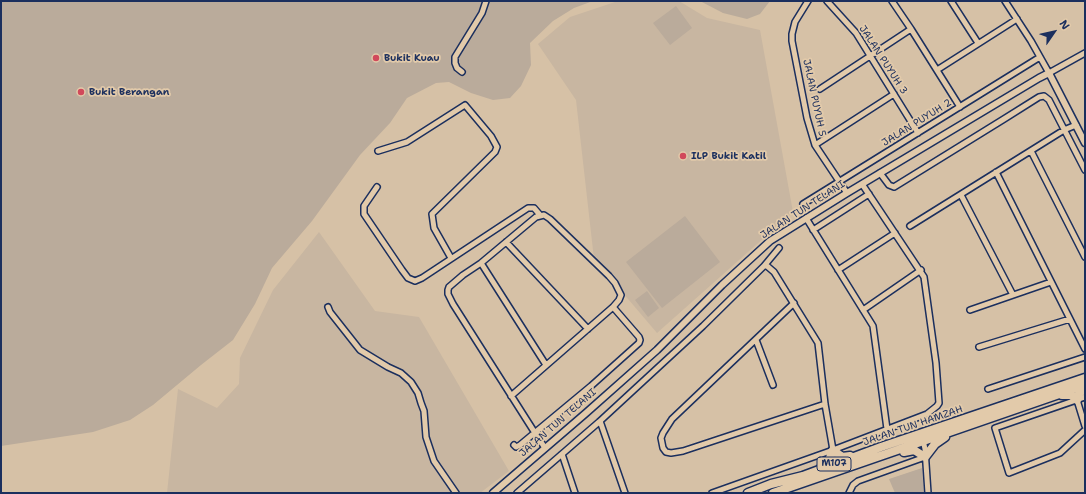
<!DOCTYPE html>
<style>
body{margin:0}
#map{position:relative;width:1086px;height:494px;overflow:hidden;background:#d6c1a6;font-family:"Shantell Sans",sans-serif}
canvas{display:block}
.frame{position:absolute;inset:0;border:2px solid #1b2f5e;pointer-events:none}
.north{position:absolute;left:1034px;top:12px;width:40px;height:40px;-webkit-text-stroke:3px #e2caaa;paint-order:stroke;rotate:56deg;font-size:11px;font-weight:700;line-height:16px;text-align:center;color:#1b2f5e}
.north::after{content:'';display:block;margin:auto;width:14px;height:18px;background:#1b2f5e;clip-path:polygon(50% 0,100% 100%,50% 72%,0 100%)}
</style>
<div id="map">
<canvas width="1086" height="494"></canvas>
<div class="frame"></div>
<div class="north">N</div>
</div>
<script>
const context = document.querySelector('canvas').getContext('2d');
context.lineJoin = 'round';
function fillPath(path, color) {
  context.fillStyle = color;
  context.fill(path, 'evenodd');
}
function poly(rows) {
  const path = new Path2D();
  for (const r of rows) {
    path.moveTo(r[0], r[1]);
    for (let i = 2; i < r.length; i += 2) path.lineTo(r[i], r[i + 1]);
  }
  return path;
}
function stroke(path, color, width, dash) {
  context.strokeStyle = color;
  context.lineWidth = width;
  context.lineCap = dash ? 'butt' : 'round';
  context.setLineDash(dash || []);
  context.stroke(path);
}
function write(font, color, halo, rows, align = 'center') {
  context.font = font + ' "Shantell Sans",sans-serif';
  context.lineWidth = 3.5;
  context.setLineDash([]);
  context.textBaseline = 'middle';
  context.strokeStyle = halo;
  context.fillStyle = color;
  for (const [text, x, y, turn = 0] of rows) {
    context.save();
    context.translate(x, y);
    context.rotate((+turn || 0) * Math.PI / 180);
    context.textAlign = isNaN(turn) ? turn : align;
    if (halo) context.strokeText(text, 0, 0);
    context.fillText(text, 0, 0);
    context.restore();
  }
}
fillPath(poly([
 [618,1,679,1,707,18,760,30,793,212,657,333,594,259,576,100,538,44,570,17],
 [319,232,375,311,419,317,509,471,480,493,167,493,178,389,217,408,239,384,240,358,273,290]
]), '#c8b6a1');
fillPath(poly([
 [1,1,593,1,574,8,553,21,530,43,531,65,521,86,510,98,493,100,471,93,449,82,436,83,407,98,390,123,360,155,312,221,272,268,255,304,233,340,201,365,153,405,130,420,93,432,1,446],
 [700,1,770,1,760,14,747,19,723,13],
 [676,6,692,28,670,45,653,23],
 [685,216,720,262,662,308,626,262],
 [647,291,659,308,648,317,635,300],
 [922,468,924,493,895,493,889,479]
]), '#baab9b');
const minor = poly([
 [808,1,795,22,792,34,792,41,807,118,815,145,847,193],
 [827,1,856,33,918,133],
 [892,1,911,29,960,107],
 [951,1,978,43],
 [1005,1,1031,41,1049,73,1085,53],
 [937,70,1017,19],
 [462,72,457,68,455,63,455,57,482,13,486,1],
 [820,89,911,29],
 [815,145,894,94],
 [378,151,407,142,465,105,491,136,497,147,495,152,432,214,434,228,451,258],
 [1031,151,1085,257],
 [996,172,1085,349],
 [880,173,889,185,894,187,1004,119,1039,97,1044,96,1049,100,1085,170],
 [377,187,364,206,364,214,402,270,408,278,415,281,422,278,528,208,534,208,540,215],
 [961,195,1013,295],
 [803,204,1040,57],
 [806,218,873,326,887,429],
 [910,226,1064,130,1076,125],
 [813,230,869,194],
 [506,242,588,329],
 [481,263,546,365],
 [764,266,779,248],
 [838,270,895,233],
 [794,303,672,419,663,433,661,438,663,448,666,452,671,453,683,451,825,404],
 [328,307,330,312,360,350,388,367,401,373,411,382,418,393,421,403,424,411,426,437,434,461,456,493],
 [863,310,921,270],
 [970,310,1051,282],
 [756,340,773,385],
 [979,347,1070,319],
 [988,389,1085,357],
 [511,396,613,307,619,300,621,295,615,283,609,276,550,219,544,215,536,217,481,263,463,275,449,287,448,290,448,294,453,304,535,433,545,448],
 [1085,397,995,428,1009,473,1060,453,1085,430],
 [1077,400,1085,426],
 [600,421,625,493],
 [923,440,925,449,928,493],
 [514,445,516,447,520,445,591,386,639,343,640,340,639,337,613,307],
 [562,454,575,493],
 [517,493,599,422,703,326,764,266,767,266,774,272,818,343,825,404,833,450],
 [712,493,833,450,927,414,937,406,939,403,936,363,924,277,862,184],
 [849,493,853,485,858,481,925,457]
]);
const tertiary = poly([
 [493,493,586,413,657,350,722,285,770,241,847,193,1039,78,1049,73,1085,143]
]);
const primary = poly([
 [1062,395,1071,395,1077,400,1079,394,1085,388],
 [904,452,914,450,925,457,935,444,945,437],
 [822,466,828,463,833,450,842,457,850,456],
 [748,493,771,484,803,476,881,447,1085,378],
 [773,493,1085,385]
]);
stroke(minor, '#1b2f5e', 8);
stroke(tertiary, '#1b2f5e', 9);
stroke(primary, '#1b2f5e', 11);
stroke(minor, '#e2caaa', 5);
stroke(tertiary, '#e2caaa', 6);
stroke(primary, '#e2caaa', 8);
for (const [x, y, r, color] of [
 [376,58,4,"#d1495b"],
 [81,92,4,"#d1495b"],
 [683,156,4,"#d1495b"]
]) {
  const dot = new Path2D();
  dot.arc(x, y, r, 0, 2 * Math.PI);
  context.fillStyle = color;
  context.fill(dot);
  stroke(dot, '#e2caaa', 1.5);
}
for (const [x, y, w] of [
 [834,464,34]
]) {
  const box = new Path2D();
  box.roundRect(x - w / 2, y - 7, w, 14, 3);
  context.fillStyle = '#e2caaa';
  context.fill(box);
  stroke(box, '#1b2f5e', 1);
}
write('bold 9px', '#1b2f5e', null, [
 ["M107",834,464]
]);
write('bold 10px', '#1b2f5e', '#e2caaa', [
 ["Bukit Kuau",384,58],
 ["Bukit Berangan",89,92],
 ["ILP Bukit Katil",691,156]
], 'left');
write('10px', '#1b2f5e', '#e2caaa', [
 ["JALAN PUYUH 3",883,60,57],
 ["JALAN PUYUH 5",814,98,78],
 ["JALAN PUYUH 2",917,123,-32],
 ["JALAN TUN TELANI",803,210,-33],
 ["JALAN TUN TELANI",558,423,-41],
 ["JALAN TUN HAMZAH",913,426,-19]
]);
</script>
